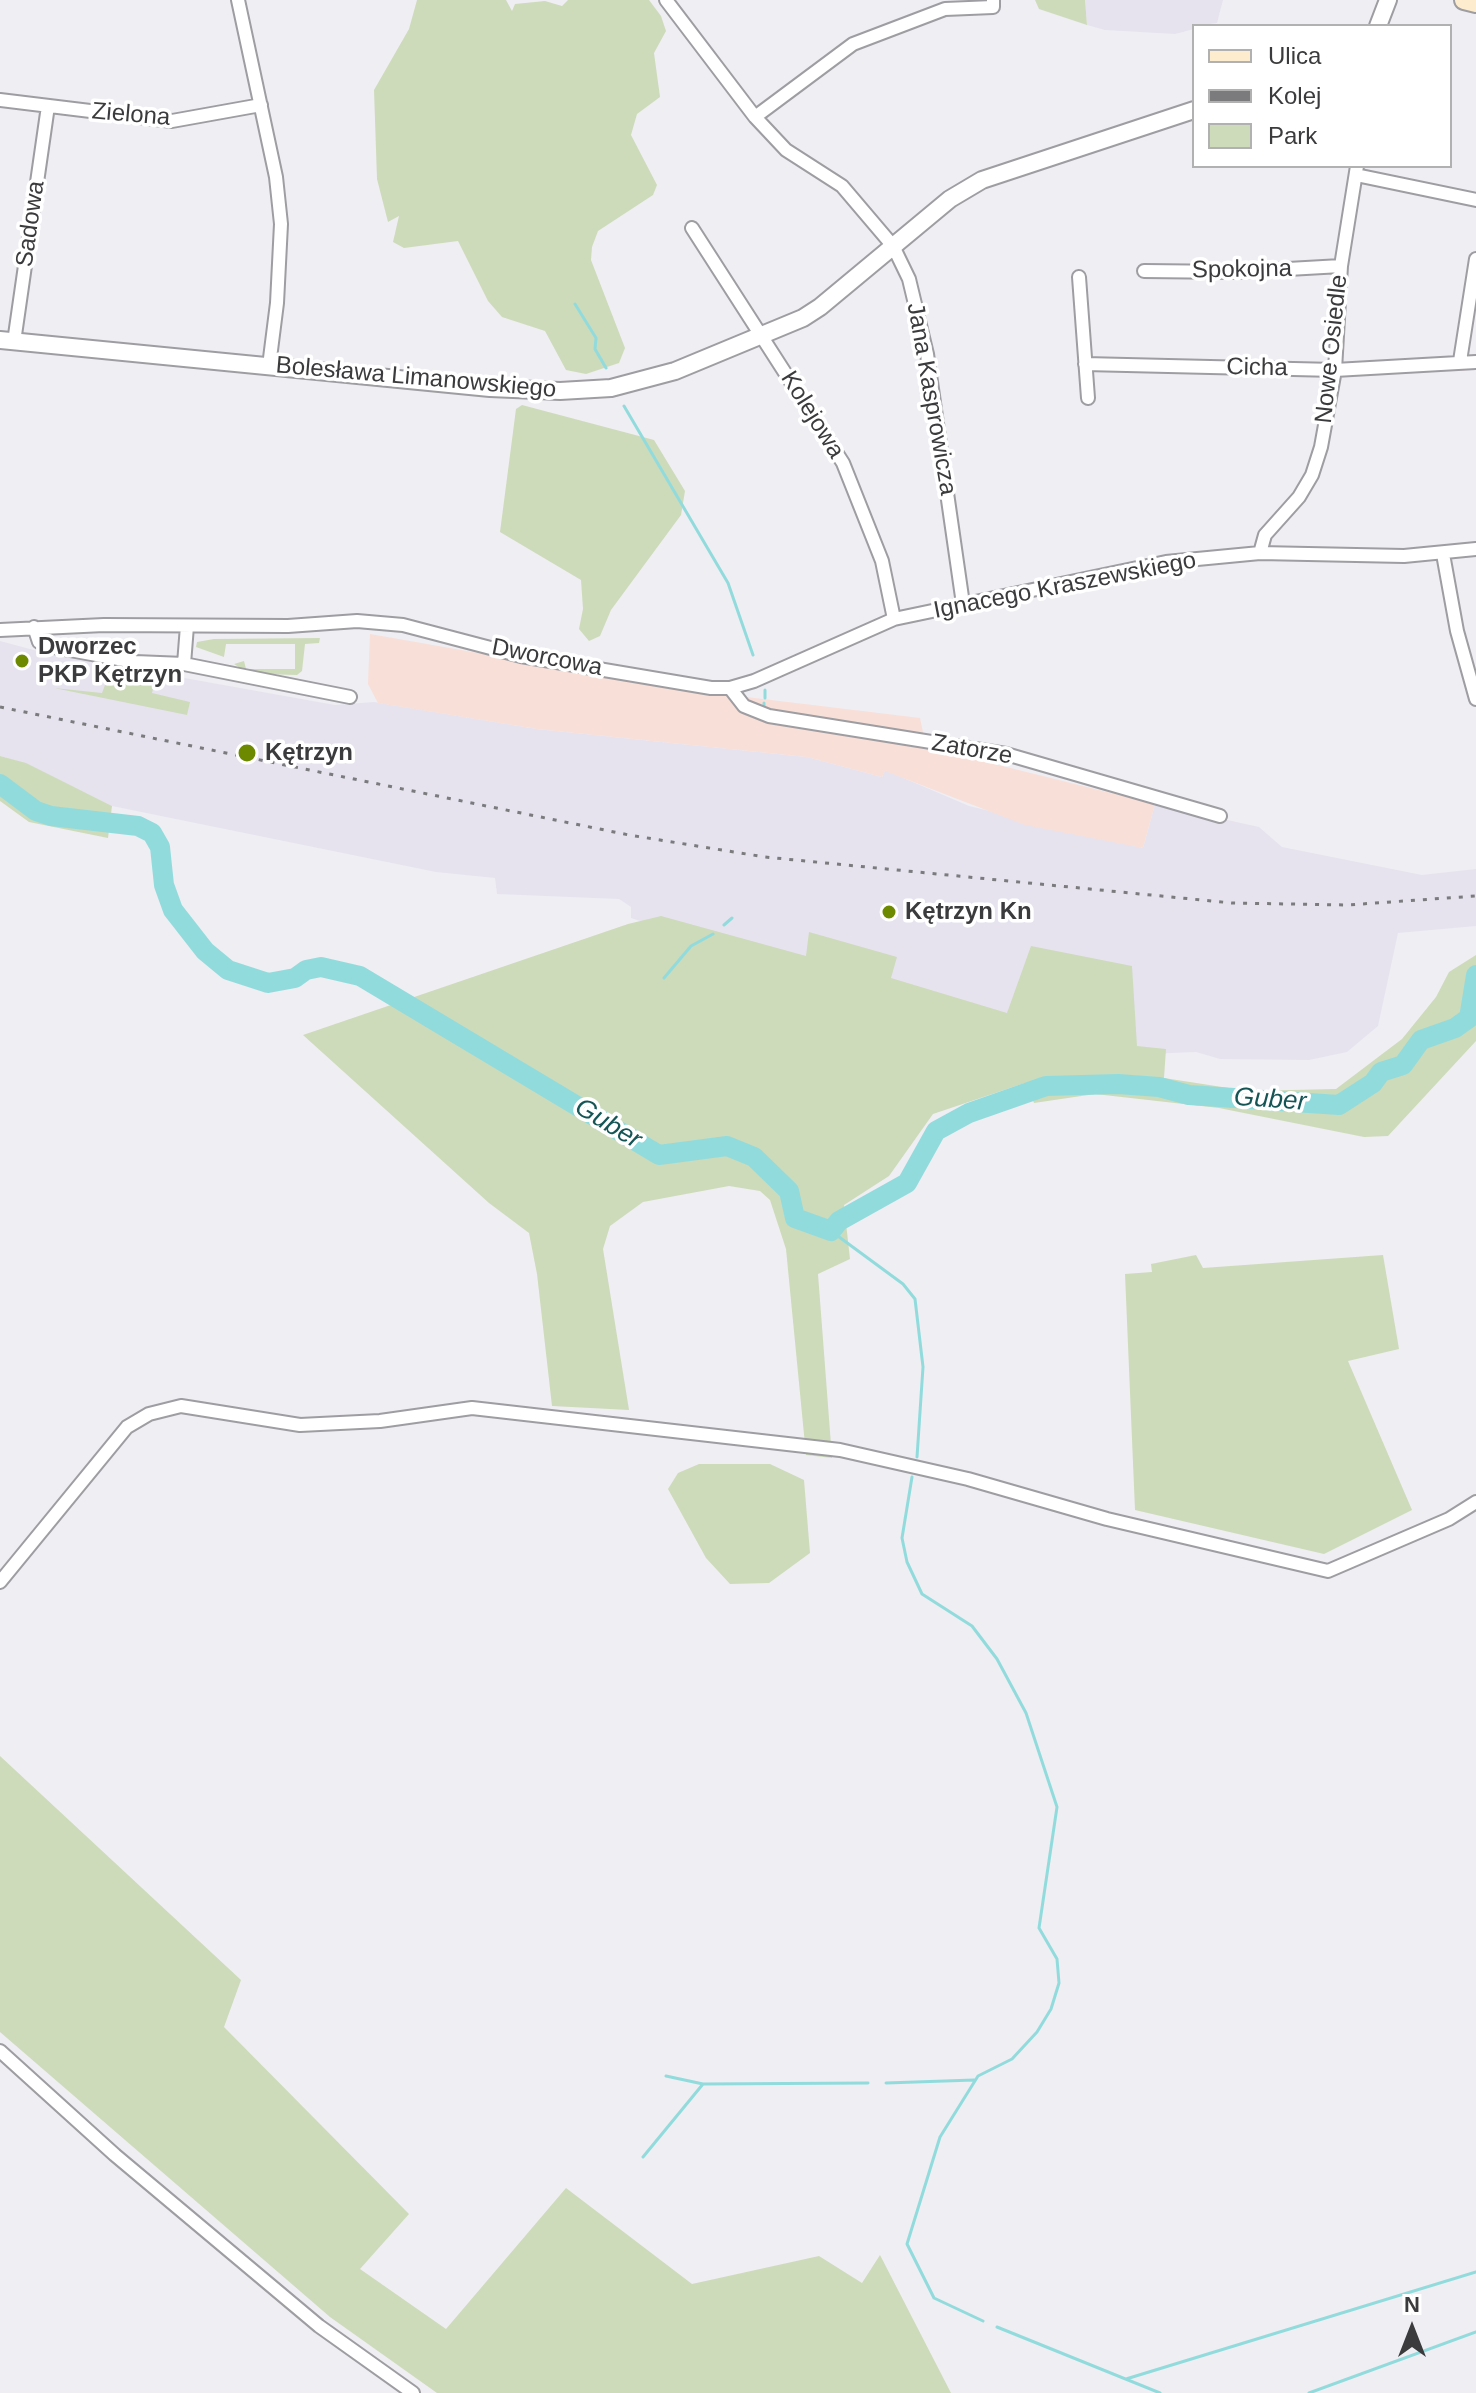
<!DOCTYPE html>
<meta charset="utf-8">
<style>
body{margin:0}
#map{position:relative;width:1476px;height:2393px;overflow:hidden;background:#efeef3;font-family:Helvetica,sans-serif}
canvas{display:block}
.legend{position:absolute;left:1192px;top:24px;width:260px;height:144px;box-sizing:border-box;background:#fff;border:2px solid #b1b1b1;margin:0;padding:10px 14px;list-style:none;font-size:24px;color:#3b3b3d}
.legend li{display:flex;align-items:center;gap:16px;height:40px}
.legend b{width:40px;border:2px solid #b1b1b1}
.north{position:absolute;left:1372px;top:2289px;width:80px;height:80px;-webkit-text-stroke:6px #fff;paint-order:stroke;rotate:0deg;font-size:22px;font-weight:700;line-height:32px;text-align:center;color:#3b3b3d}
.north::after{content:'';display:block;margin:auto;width:28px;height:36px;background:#3b3b3d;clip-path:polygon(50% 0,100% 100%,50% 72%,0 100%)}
</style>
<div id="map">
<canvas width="1476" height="2393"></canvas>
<ul class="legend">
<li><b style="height:10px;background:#feecce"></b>Ulica</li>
<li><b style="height:10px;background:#7b7b7e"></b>Kolej</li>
<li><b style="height:22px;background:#cddbba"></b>Park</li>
</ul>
<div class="north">N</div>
</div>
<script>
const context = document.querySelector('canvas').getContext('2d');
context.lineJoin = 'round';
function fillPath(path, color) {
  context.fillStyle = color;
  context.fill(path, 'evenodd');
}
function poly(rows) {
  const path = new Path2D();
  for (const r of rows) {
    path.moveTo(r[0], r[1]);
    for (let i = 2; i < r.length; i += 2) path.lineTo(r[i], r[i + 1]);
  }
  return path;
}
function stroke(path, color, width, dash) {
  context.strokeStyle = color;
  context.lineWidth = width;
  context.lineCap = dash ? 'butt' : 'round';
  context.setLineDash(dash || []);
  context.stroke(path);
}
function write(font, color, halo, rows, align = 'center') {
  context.font = font + ' Helvetica,sans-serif';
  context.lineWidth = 7;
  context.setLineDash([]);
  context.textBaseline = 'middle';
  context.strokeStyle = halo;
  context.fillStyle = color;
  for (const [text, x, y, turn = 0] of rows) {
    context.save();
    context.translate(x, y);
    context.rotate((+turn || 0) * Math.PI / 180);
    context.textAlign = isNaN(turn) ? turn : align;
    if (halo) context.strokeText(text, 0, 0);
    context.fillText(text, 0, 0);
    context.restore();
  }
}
fillPath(poly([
 [1085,0,1223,0,1217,23,1194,26,1194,29,1175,34,1105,30,1087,25],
 [0,641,45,653,335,705,374,702,537,729,807,757,882,777,885,770,969,806,1143,848,1155,804,1259,827,1282,847,1422,875,1476,869,1476,926,1398,933,1378,1026,1347,1052,1309,1060,1220,1059,1196,1052,1050,1058,631,918,631,907,619,899,497,894,495,878,436,872,112,806,26,764,0,756]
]), '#e6e3ef');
fillPath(poly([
 [370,634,688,690,920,718,926,747,1155,804,1143,848,1025,825,885,771,882,777,807,757,537,729,378,703,368,684]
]), '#f8dfd8');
fillPath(poly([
 [417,0,506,0,512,11,515,4,545,1,562,6,568,0,649,0,661,16,666,31,654,53,660,97,637,114,631,135,657,185,653,195,598,231,592,247,591,260,625,348,619,363,586,374,566,370,545,331,502,317,488,301,458,241,404,248,393,242,399,216,388,222,377,179,374,90,409,29],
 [1035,0,1085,0,1087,25,1039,9],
 [522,405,654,440,685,491,681,515,611,610,600,636,589,641,579,629,583,609,581,580,500,532,516,409],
 [320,638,319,643,305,644,302,671,297,675,259,674,245,671,234,664,244,661,246,669,295,669,295,644,226,644,224,657,196,647,197,642,214,639],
 [109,669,132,673,133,680,142,682,144,675,157,676,158,690,153,689,152,693,190,702,187,715,54,688,102,693,105,685,122,687,123,682,106,681],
 [0,756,26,763,112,806,108,838,29,822,0,801],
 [661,916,806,956,809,932,897,957,891,978,1007,1013,1031,946,1132,966,1137,1046,1166,1049,1164,1078,1248,1091,1336,1089,1402,1039,1436,997,1449,972,1476,955,1476,1041,1388,1136,1364,1137,1219,1108,1095,1094,1034,1103,1025,1083,933,1114,889,1176,844,1205,850,1259,818,1274,832,1458,806,1455,786,1249,770,1200,760,1191,729,1186,643,1202,610,1226,603,1249,629,1410,552,1406,537,1274,529,1233,489,1203,303,1035,628,924],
 [1196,1255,1203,1268,1383,1255,1399,1349,1348,1361,1412,1510,1324,1554,1135,1510,1125,1274,1152,1272,1151,1264],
 [699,1464,770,1464,804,1480,810,1553,769,1583,730,1584,706,1558,668,1489,678,1473],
 [0,1756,241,1980,224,2027,409,2214,360,2269,446,2329,566,2188,692,2284,819,2256,862,2283,880,2255,951,2393,437,2393,330,2317,0,2032]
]), '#cddbba');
stroke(poly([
 [575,304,596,338,595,349,606,368],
 [624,406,728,583,753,655],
 [765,698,765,690],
 [764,703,764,707],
 [724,925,732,918],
 [664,978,691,946,713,934],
 [831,1231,903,1284,915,1299,923,1367,917,1457],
 [912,1477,902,1538,907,1562,922,1594,972,1626,997,1659,1026,1713,1057,1807,1039,1928,1057,1959,1059,1983,1051,2009,1037,2032,1012,2059,978,2076,940,2137,907,2244,934,2298,983,2321],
 [666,2076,703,2084,868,2083],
 [886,2083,974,2080],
 [643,2157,703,2084],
 [997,2327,1160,2393],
 [1126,2379,1476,2272],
 [1309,2393,1476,2332]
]), '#92dbdd', 3);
stroke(poly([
 [0,784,36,811,51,816,138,826,152,833,160,847,164,885,173,910,205,951,228,970,268,983,295,978,306,970,321,967,360,976,659,1155,727,1146,754,1157,789,1191,795,1218,831,1231,839,1221,907,1183,936,1131,969,1113,1046,1086,1118,1084,1159,1087,1189,1095,1339,1105,1373,1083,1381,1072,1403,1065,1421,1040,1455,1028,1469,1018,1476,975]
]), '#92dbdd', 20);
const minor = poly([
 [238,0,276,177,281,224,277,303,269,366],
 [666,0,755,117,786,150,842,186,893,246,909,279,927,354,963,604],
 [0,100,172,121,261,105],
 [755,117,853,44,945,9,993,7,993,0],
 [1356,175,1476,200],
 [692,228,843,463,882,561,894,619],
 [1144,271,1235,272,1341,266],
 [1079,277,1088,398],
 [14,342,48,106],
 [1460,361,1476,259],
 [1085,364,1335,370,1476,362],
 [1260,553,1265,535,1299,497,1312,475,1321,447,1335,370,1341,266,1357,166],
 [1443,554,1457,631,1476,699],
 [34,627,39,642,48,646,135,662,184,664,350,697],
 [0,630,104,625,288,626,357,621,403,625,521,656,711,688,730,688,754,681,894,619,1166,562,1260,553,1404,556,1476,549],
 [184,664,187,626],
 [730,688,744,706,769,716,1006,754,1220,816],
 [0,1582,127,1427,149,1414,181,1406,300,1425,380,1421,472,1408,840,1450,968,1479,1107,1519,1328,1571,1449,1519,1476,1502],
 [0,2051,115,2155,319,2326,413,2393]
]);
const tertiary = poly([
 [1378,26,1388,0],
 [0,340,490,388,560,391,611,388,675,371,803,318,820,307,950,199,982,180,1194,110]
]);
const secondary = poly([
 [1464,0,1476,3]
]);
stroke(minor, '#9e9da1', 16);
stroke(tertiary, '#9e9da1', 20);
stroke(secondary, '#9e9da1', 22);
stroke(minor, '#fff', 12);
stroke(tertiary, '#fff', 16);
stroke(secondary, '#feecce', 18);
stroke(poly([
 [0,707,629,835,765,857,1232,903,1347,905,1476,896]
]), '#7b7b7e', 3, [4, 8]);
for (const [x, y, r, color] of [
 [22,661,8,"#6d8900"],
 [247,753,10,"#6d8900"],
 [889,912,8,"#6d8900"]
]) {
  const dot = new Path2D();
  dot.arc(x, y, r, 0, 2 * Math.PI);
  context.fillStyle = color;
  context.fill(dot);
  stroke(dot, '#fff', 3);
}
write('24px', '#3b3b3d', '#fff', [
 ["Zielona",131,115,5],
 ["Sadowa",31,224,-82],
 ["Spokojna",1242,270,-1],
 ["Nowe Osiedle",1332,349,-84],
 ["Cicha",1257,368,1],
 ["Bolesława Limanowskiego",416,378,5],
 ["Jana Kasprowicza",931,399,80],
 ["Kolejowa",812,415,58],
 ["Ignacego Kraszewskiego",1065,586,-11],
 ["Dworcowa",547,658,11],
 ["Zatorze",972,750,10]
]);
write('bold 24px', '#3b3b3d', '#fff', [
 ["Dworzec",38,647],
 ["PKP Kętrzyn",38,675],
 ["Kętrzyn",265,753],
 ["Kętrzyn Kn",905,912]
], 'left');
write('italic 26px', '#165556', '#fff', [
 ["Guber",1270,1100,4],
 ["Guber",608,1124,31]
]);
</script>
